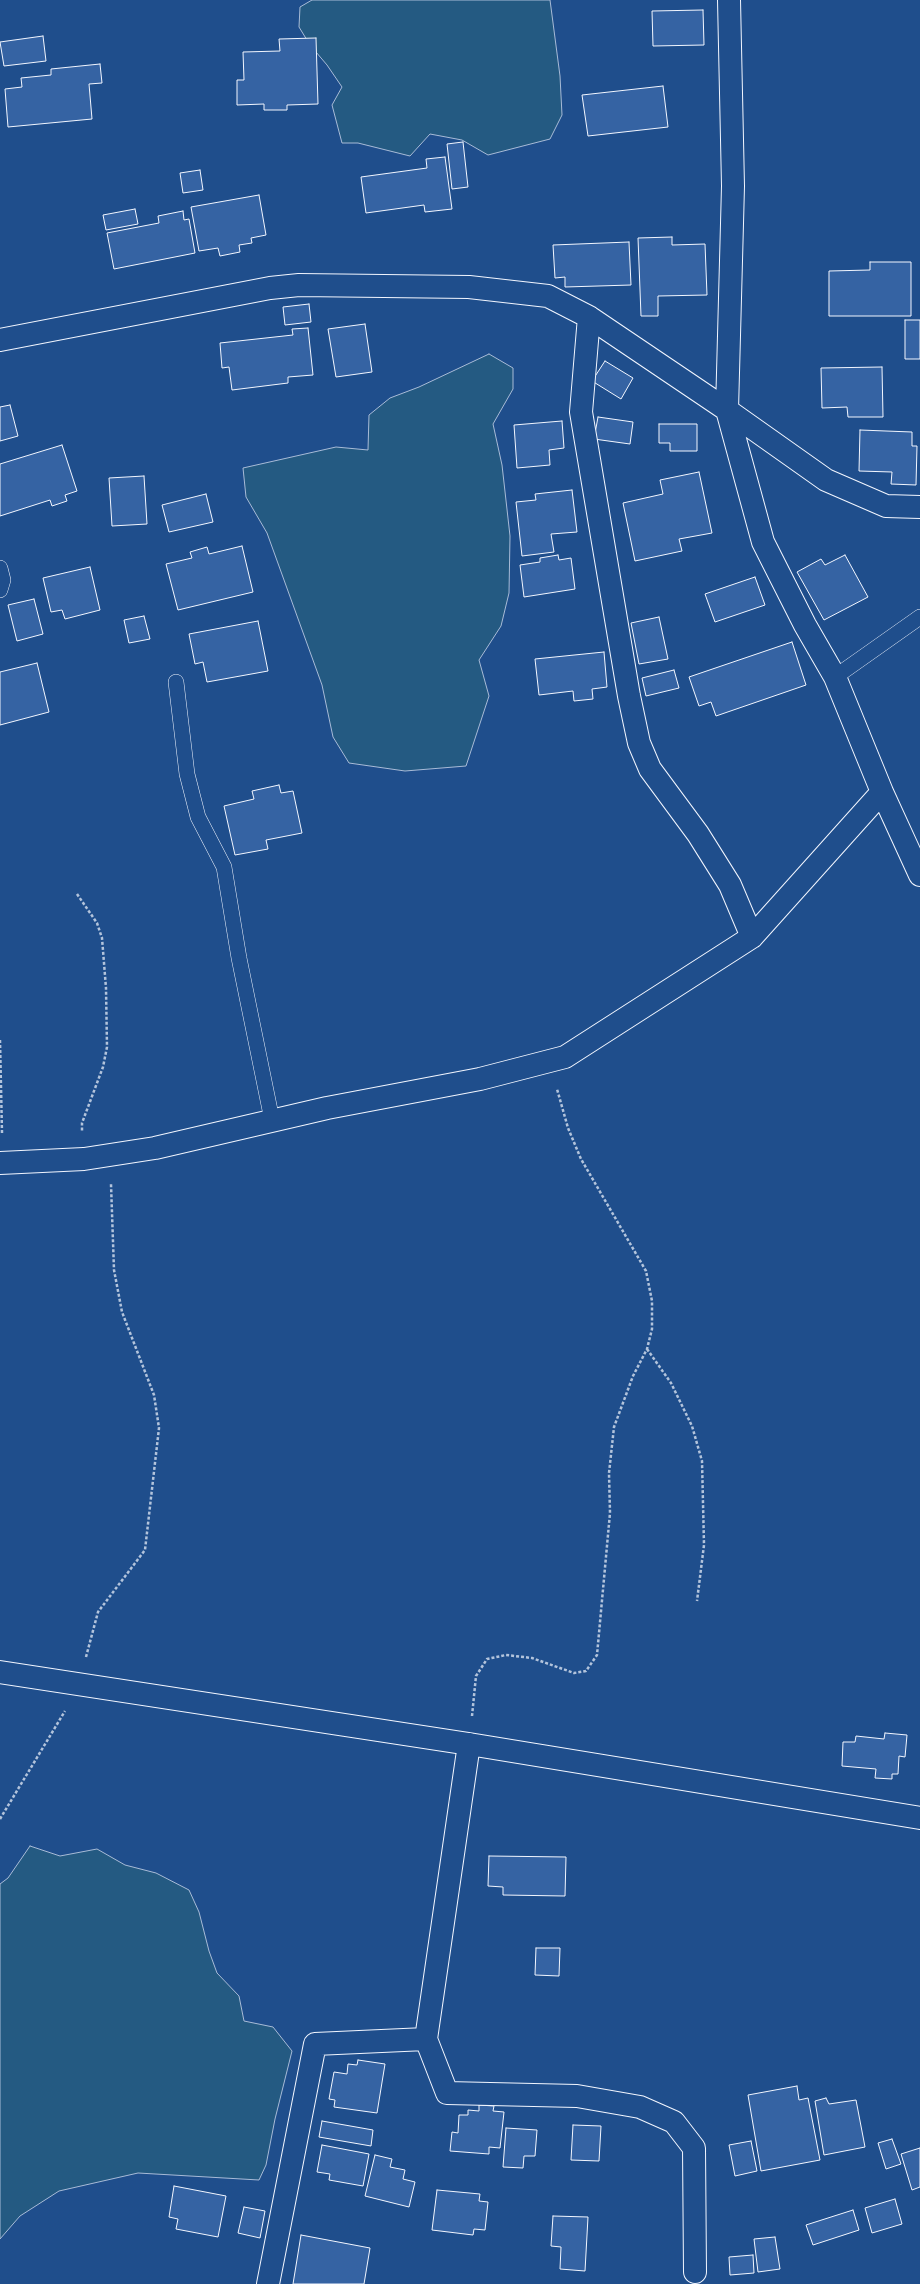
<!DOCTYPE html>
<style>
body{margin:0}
canvas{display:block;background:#1f4e8c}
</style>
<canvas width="920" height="2284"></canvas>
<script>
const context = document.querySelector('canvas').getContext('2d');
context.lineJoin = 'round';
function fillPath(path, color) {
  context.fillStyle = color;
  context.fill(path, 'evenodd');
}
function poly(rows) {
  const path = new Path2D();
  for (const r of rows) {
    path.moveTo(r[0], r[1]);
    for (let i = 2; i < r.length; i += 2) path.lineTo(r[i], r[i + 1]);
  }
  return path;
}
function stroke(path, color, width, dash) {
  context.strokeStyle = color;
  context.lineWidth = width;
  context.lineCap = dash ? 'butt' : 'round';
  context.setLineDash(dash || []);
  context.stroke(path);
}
const green = poly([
 [312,0,550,0,560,76,562,115,550,139,488,155,462,140,430,134,410,156,358,143,342,143,332,105,342,87,327,65,310,45,299,27,300,7,312,0],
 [489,354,513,368,513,389,493,424,502,465,510,536,509,593,501,626,479,660,489,696,466,766,405,771,349,763,333,737,322,685,267,533,246,497,243,468,336,447,368,450,369,415,390,398,419,387,489,354],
 [30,1846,60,1856,97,1849,125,1865,156,1873,189,1890,199,1912,209,1951,217,1973,239,1996,244,2021,273,2027,292,2051,275,2119,266,2165,259,2180,138,2173,59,2191,20,2216,0,2239,0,1884,8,1878,30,1846]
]);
fillPath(green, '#245a82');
stroke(green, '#a8bbd7', 1);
const building = poly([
 [703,10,704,45,653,46,652,11,703,10],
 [43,36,46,61,4,66,0,42,43,36],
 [316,38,318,104,287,105,287,110,264,110,264,104,237,105,237,80,244,80,243,52,280,51,279,39,316,38],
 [100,64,102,83,89,84,92,119,8,127,5,89,22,87,21,78,51,75,51,69,100,64],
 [663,86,668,127,588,136,582,95,663,86],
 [463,142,468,187,452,189,447,144,463,142],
 [445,157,452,209,425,212,424,205,366,213,361,177,427,168,426,159,445,157],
 [200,170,203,190,183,193,180,173,200,170],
 [259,195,266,235,251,238,252,243,239,245,240,252,220,256,218,248,199,251,191,207,259,195],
 [135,209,138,224,106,230,103,215,135,209],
 [183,211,184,220,189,219,195,253,114,269,107,233,159,223,158,216,183,211],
 [672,237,672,245,705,244,707,295,658,296,658,316,641,316,638,238,672,237],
 [629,242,631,285,565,287,565,277,555,278,553,245,629,242],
 [870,262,911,262,911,316,829,316,829,271,870,270,870,262],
 [309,304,311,322,285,325,283,307,309,304],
 [905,320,920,320,920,359,905,359,905,320],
 [365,324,372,372,336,377,328,329,365,324],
 [308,328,313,375,288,377,288,383,232,390,229,367,222,368,220,343,293,335,292,329,308,328],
 [605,361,633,378,621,399,592,381,605,361],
 [882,367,883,417,848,417,847,407,822,408,821,368,882,367],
 [10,405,18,436,0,441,0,407,10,405],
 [598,417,633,422,630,444,594,439,598,417],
 [562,421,564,448,549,450,550,465,517,468,514,425,562,421],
 [659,424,697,424,697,451,670,451,670,443,659,443,659,424],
 [860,430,912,432,912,446,917,446,916,485,891,484,892,472,859,471,860,430],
 [62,445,77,491,65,495,67,501,52,506,50,500,0,516,0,464,62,445],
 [699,472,712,533,679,539,682,551,635,561,623,503,663,494,660,480,699,472],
 [144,476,147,524,112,526,109,478,144,476],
 [572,490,577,532,551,534,554,552,522,556,516,502,536,500,535,494,572,490],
 [206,494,213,522,169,532,162,505,206,494],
 [242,546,253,592,178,610,166,564,192,558,190,552,207,547,209,554,242,546],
 [558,555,559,560,571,558,575,589,524,597,520,565,540,562,540,558,558,555],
 [845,555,868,597,824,620,797,572,821,559,825,565,845,555],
 [90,567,100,610,65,619,62,610,51,612,43,578,90,567],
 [755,577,765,605,715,622,705,594,755,577],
 [34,599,43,634,17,641,8,605,34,599],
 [144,616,150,639,129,643,124,620,144,616],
 [659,617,668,659,639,664,631,623,659,617],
 [258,621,268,671,207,682,203,662,195,664,189,634,258,621],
 [792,642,806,685,716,716,711,702,699,706,689,677,792,642],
 [604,652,607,687,592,689,593,699,574,701,573,691,539,695,535,659,604,652],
 [37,663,49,712,0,725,0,672,37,663],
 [674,670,679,688,646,696,642,678,674,670],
 [279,785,281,793,293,791,302,833,266,840,268,849,235,855,224,806,254,799,252,791,279,785],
 [885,1733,907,1735,905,1757,899,1756,898,1774,892,1774,892,1779,875,1778,876,1769,842,1766,843,1742,855,1742,856,1736,884,1739,885,1733],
 [489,1856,566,1857,565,1896,503,1895,503,1887,488,1886,489,1856],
 [536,1948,560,1948,559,1976,535,1975,536,1948],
 [358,2060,385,2064,377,2113,334,2107,335,2100,329,2099,334,2072,347,2074,348,2064,357,2065,358,2060],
 [797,2086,799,2100,808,2098,820,2160,761,2171,748,2095,797,2086],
 [826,2098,829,2104,856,2100,865,2147,824,2155,815,2101,826,2098],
 [479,2105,494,2106,493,2111,504,2112,500,2148,489,2147,489,2154,450,2151,452,2132,458,2133,459,2115,468,2115,468,2110,479,2111,479,2105],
 [322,2121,373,2130,371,2146,319,2137,322,2121],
 [573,2125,601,2126,599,2161,571,2160,573,2125],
 [506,2128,537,2130,535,2156,524,2156,523,2168,503,2167,506,2128],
 [892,2139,901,2164,886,2169,878,2143,892,2139],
 [751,2141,757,2171,735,2176,729,2145,751,2141],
 [322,2145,369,2154,363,2186,329,2180,330,2174,317,2172,322,2145],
 [920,2148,920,2187,912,2190,901,2154,920,2148],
 [375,2155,392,2159,390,2167,405,2170,403,2179,415,2182,409,2207,365,2196,375,2155],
 [174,2186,226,2196,218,2237,176,2229,178,2219,169,2217,174,2186],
 [437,2190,480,2194,479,2201,488,2202,485,2230,474,2229,473,2235,432,2230,437,2190],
 [895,2199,902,2224,872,2233,865,2208,895,2199],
 [244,2207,265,2211,260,2238,238,2233,244,2207],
 [853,2210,859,2230,813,2245,806,2225,853,2210],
 [553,2216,588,2217,585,2271,560,2269,561,2247,551,2246,553,2216],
 [301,2235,370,2248,364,2284,293,2284,301,2235],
 [775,2237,780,2269,758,2272,754,2239,775,2237],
 [753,2255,754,2273,730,2275,729,2257,753,2255]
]);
fillPath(building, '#3563a3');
stroke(building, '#f2f6ff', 1);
const service = poly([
 [0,568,3,580,0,590],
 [835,677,920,617],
 [176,682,187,774,198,817,224,867,239,958,272,1120]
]);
const minor = poly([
 [729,0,733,186,727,410,763,542,805,625,835,677,882,792,920,875],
 [589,317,581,412,629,696,639,743,650,769,698,834,730,885,752,937],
 [0,340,270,288,299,285,469,287,548,296,589,317,727,410,826,480,886,506,920,507],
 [0,1163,84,1159,155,1148,327,1108,480,1079,565,1057,752,937,882,792],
 [0,1672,469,1744,920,1818],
 [426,2039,447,2093,577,2096,640,2107,674,2122,694,2148,695,2272],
 [268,2284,315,2044,426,2039,469,1744]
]);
stroke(service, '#f2f6ff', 16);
stroke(minor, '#f2f6ff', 24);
stroke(poly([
 [77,894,97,923,102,938,106,988,107,1047,103,1067,82,1123,82,1131],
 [0,1040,2,1133],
 [647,1349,671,1383,692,1426,702,1461,704,1545,697,1601],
 [86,1657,98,1612,145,1550,159,1428,154,1395,122,1312,114,1270,111,1184],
 [472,1716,476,1676,487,1659,506,1655,532,1658,574,1673,586,1671,597,1655,610,1513,609,1473,614,1427,633,1376,647,1349,652,1329,652,1301,646,1271,581,1159,568,1128,557,1089],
 [0,1819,65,1711]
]), '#b3c4dc', 2.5, [3, 2]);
stroke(service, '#1f4e8c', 15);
stroke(minor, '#1f4e8c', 22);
</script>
